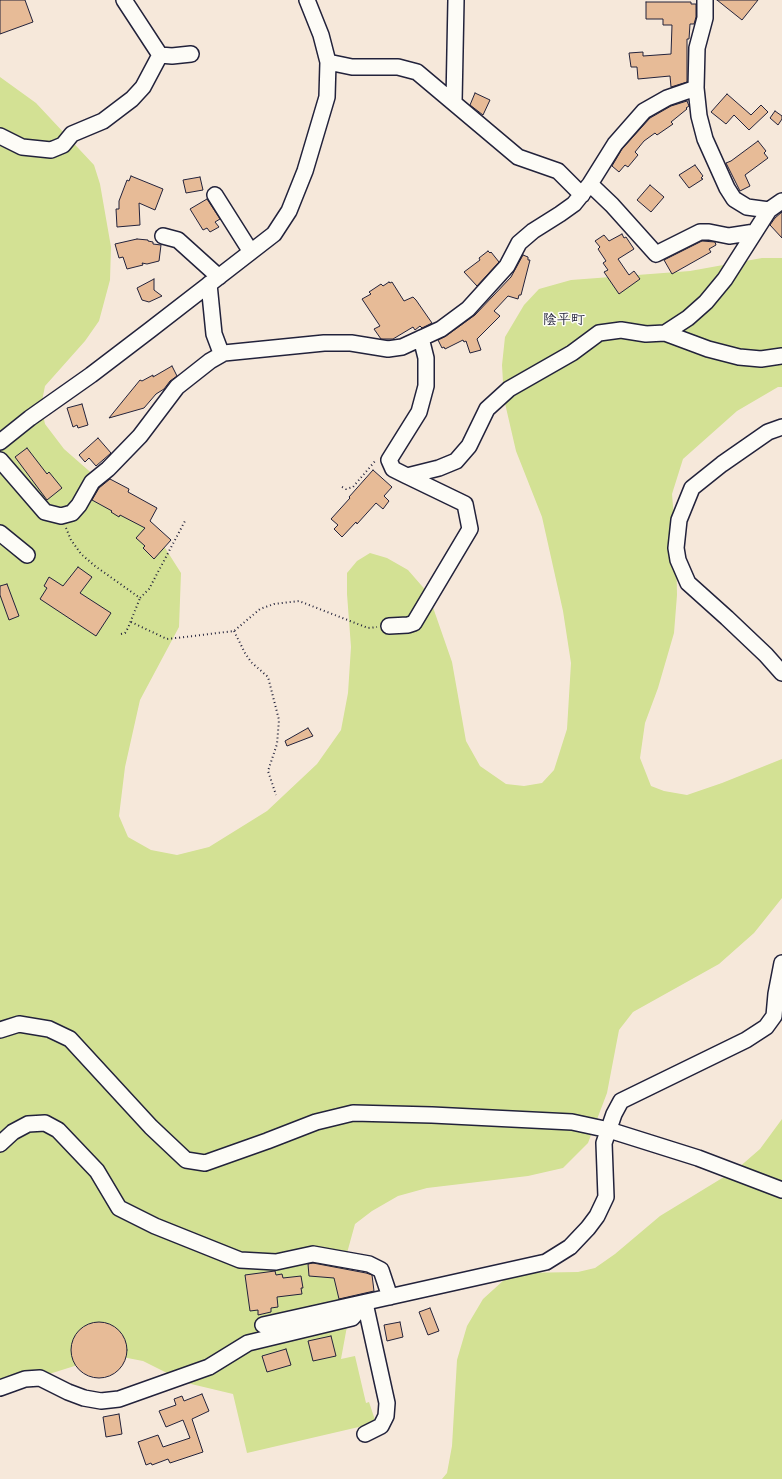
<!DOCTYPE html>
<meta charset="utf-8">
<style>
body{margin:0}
canvas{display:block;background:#f6e8da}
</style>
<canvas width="782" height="1479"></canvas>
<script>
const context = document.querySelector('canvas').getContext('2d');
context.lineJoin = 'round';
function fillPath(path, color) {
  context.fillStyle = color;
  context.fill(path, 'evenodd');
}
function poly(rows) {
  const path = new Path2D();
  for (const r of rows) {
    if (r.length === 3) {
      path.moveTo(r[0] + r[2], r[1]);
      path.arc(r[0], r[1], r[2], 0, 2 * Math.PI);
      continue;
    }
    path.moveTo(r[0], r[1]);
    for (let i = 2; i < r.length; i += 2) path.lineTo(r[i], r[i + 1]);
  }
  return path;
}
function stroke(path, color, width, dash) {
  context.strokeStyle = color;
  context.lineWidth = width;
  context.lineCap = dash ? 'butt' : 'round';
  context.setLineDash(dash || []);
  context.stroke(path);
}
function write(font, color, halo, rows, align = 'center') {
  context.font = font + ' "Playpen Sans","Klee One",sans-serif';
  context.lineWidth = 3;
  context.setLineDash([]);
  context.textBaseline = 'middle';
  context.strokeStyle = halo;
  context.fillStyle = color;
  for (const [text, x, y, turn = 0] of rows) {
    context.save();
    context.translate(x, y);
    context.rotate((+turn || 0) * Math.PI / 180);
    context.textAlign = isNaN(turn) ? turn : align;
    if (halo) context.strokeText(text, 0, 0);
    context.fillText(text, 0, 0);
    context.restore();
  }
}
fillPath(poly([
 [0,77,36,103,94,165,100,184,111,247,110,280,99,321,85,341,45,386,41,406,45,424,64,449,120,498,160,540,181,573,179,627,140,700,125,767,119,816,128,837,151,850,177,855,209,847,267,811,317,764,341,730,348,693,351,647,347,594,347,573,357,561,370,553,387,558,408,570,428,593,452,662,466,741,480,766,506,784,524,786,542,783,554,770,567,729,571,663,563,611,542,517,516,451,504,399,502,365,505,337,524,305,539,289,571,280,690,271,762,258,782,258,782,387,778,387,737,411,683,459,672,494,676,542,677,595,674,633,658,688,645,723,640,758,651,786,664,791,687,795,722,783,782,759,782,898,754,933,719,964,633,1012,619,1030,607,1093,588,1143,563,1168,528,1176,427,1188,398,1196,372,1211,355,1224,347,1253,350,1310,341,1359,355,1356,366,1403,369,1402,376,1423,247,1453,233,1394,187,1383,143,1361,117,1356,84,1363,46,1375,0,1382],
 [782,1119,782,1479,442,1479,447,1473,452,1446,457,1360,467,1326,483,1299,505,1279,518,1273,578,1272,595,1268,615,1254,660,1216,737,1169,760,1149]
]), '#d3e194');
const building = poly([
 [0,0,25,0,33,22,0,34,0,0],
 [717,0,758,0,742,20,717,0],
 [646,2,691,2,691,4,696,4,696,17,694,24,690,24,689,39,687,39,687,82,671,87,670,76,638,79,637,67,631,67,629,53,643,52,643,56,671,54,672,25,663,25,663,19,646,19,646,2],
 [475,93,490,100,483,115,470,105,475,93],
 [727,94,751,115,761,105,768,112,749,130,734,115,726,124,711,112,727,94],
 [687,101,689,106,686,108,687,109,671,122,673,124,657,135,655,133,644,141,635,152,638,155,628,167,625,165,619,172,612,166,622,149,650,118,671,106,687,101],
 [775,111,782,116,782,119,778,125,770,118,775,111],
 [758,141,766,151,764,153,768,158,745,175,750,186,740,191,726,163,731,161,758,141],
 [695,165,703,176,701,178,703,179,689,188,679,175,695,165],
 [131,176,163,189,155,210,139,203,140,225,117,227,116,209,119,209,119,201,127,180,129,181,131,176],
 [200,177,203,190,186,193,183,180,200,177],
 [650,185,664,197,651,212,637,200,650,185],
 [207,199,220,219,215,222,219,227,210,232,207,228,203,230,190,209,207,199],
 [782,212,782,238,770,225,775,218,782,212],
 [622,234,624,238,626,237,634,249,618,259,629,275,634,271,640,279,619,294,604,272,608,270,603,263,606,261,598,249,600,247,595,241,604,235,609,241,622,234],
 [137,239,148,240,148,241,153,242,153,244,161,245,159,261,147,264,142,263,143,265,127,269,123,257,119,258,115,244,137,239],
 [702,241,715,242,716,245,709,249,711,252,672,274,664,260,702,241],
 [488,251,490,253,491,252,499,262,477,286,464,272,480,260,479,258,488,251],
 [523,255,528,257,528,260,530,260,521,295,519,295,518,299,508,296,494,311,500,316,477,339,481,350,470,353,466,341,464,342,463,340,445,349,444,347,442,348,438,340,446,336,475,315,511,277,523,255],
 [154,279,154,290,162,296,149,302,142,300,137,288,154,279],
 [389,282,390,283,392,282,404,301,413,297,416,300,432,323,422,328,420,326,415,330,413,327,393,339,381,339,374,329,380,326,362,299,371,294,369,292,381,284,383,286,389,282],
 [172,366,177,376,170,381,164,389,156,394,144,408,109,418,140,380,142,381,153,375,153,377,172,366],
 [82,404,88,425,78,428,77,425,73,427,67,408,82,404],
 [98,438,111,453,96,466,89,458,85,462,79,455,98,438],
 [27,448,47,474,49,472,62,488,47,500,15,457,27,448],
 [373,470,392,487,384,496,389,501,383,509,376,503,357,524,356,522,342,537,334,529,338,525,331,519,350,498,349,497,373,470],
 [110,479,129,489,128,492,157,508,150,521,171,540,154,559,143,548,145,546,136,538,145,528,120,515,119,517,111,512,112,511,92,500,99,488,110,479],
 [78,567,92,577,80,593,111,613,96,636,40,599,47,588,44,586,49,577,63,586,78,567],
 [7,584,19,616,9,620,0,595,0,586,7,584],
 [308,728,313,736,287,746,285,741,308,728],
 [313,1263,366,1273,372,1275,374,1291,339,1299,334,1278,309,1276,308,1264,313,1263],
 [275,1271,276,1275,282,1274,283,1278,301,1276,303,1288,301,1288,302,1294,277,1297,278,1307,271,1308,271,1312,258,1315,258,1310,250,1311,245,1275,275,1271],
 [430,1308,439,1331,428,1335,419,1312,430,1308],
 [400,1322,403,1337,387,1341,384,1325,400,1322],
 [99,1350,28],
 [331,1336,336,1356,313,1361,308,1341,331,1336],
 [286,1349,291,1365,267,1372,262,1356,286,1349],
 [202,1394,209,1411,192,1419,203,1452,170,1463,168,1459,152,1465,151,1463,146,1465,138,1442,158,1435,163,1447,190,1438,183,1420,166,1427,159,1411,176,1405,174,1399,182,1396,184,1401,202,1394],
 [119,1414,122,1434,106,1437,103,1417,119,1414]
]);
fillPath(building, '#e7bb97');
stroke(building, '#22223b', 1);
const minor = poly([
 [124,0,160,55],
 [705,0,705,18,697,48,696,88,699,116,705,139,727,188,734,199,747,207,769,210],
 [328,62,352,67,398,67,417,72,518,157,558,171,582,195],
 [454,102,456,0],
 [0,136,22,147,51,150,63,145,72,134,103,121,132,99,143,87,160,55,172,56,191,54],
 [590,184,612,205,656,254,700,232,709,232,729,236,755,232],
 [215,195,251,252],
 [163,236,178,240,219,277],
 [209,284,214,334,220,350,224,353,324,343,351,343,388,349,402,347,441,329,468,309,507,266,519,243,533,231,560,214,574,204,590,184,615,144,644,111,667,98,696,88],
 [665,333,688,318,706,302,725,279,769,210,782,201],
 [421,338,426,358,426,386,419,412,389,460,393,469,407,476,439,468,456,461,469,446,487,409,509,389,572,353,599,333,621,330,646,334,665,333,708,349,739,357,761,359,782,356],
 [782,427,768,432,722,464,692,488,679,520,676,548,678,560,688,583,727,618,766,655,782,673],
 [0,442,30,418,91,375,150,330,274,234,289,211,305,171,327,97,328,62,321,35,307,0],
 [0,460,45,512,61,516,72,513,79,505,92,482,108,469,140,436,177,387,210,361,224,353],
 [0,533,27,555],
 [389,626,408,625,414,623,470,529,465,504,407,476],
 [0,1030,19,1024,49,1029,70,1039,151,1127,186,1160,205,1163,267,1141,316,1122,353,1113,432,1115,572,1122,609,1130,698,1158,782,1190],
 [0,1144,13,1132,28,1124,45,1123,58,1130,97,1171,119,1208,155,1226,240,1260,276,1262,313,1254,369,1264,381,1270,390,1297],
 [365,1303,387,1403,386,1416,381,1426,365,1434],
 [263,1325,546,1262,570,1247,588,1228,597,1216,606,1197,604,1143,614,1114,621,1101,746,1040,766,1027,774,1016,776,994,782,963],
 [0,1388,25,1379,40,1378,68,1392,84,1398,101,1401,119,1399,209,1367,248,1343,352,1318,365,1303]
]);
stroke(minor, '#22223b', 18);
stroke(poly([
 [342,487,346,489,353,487,376,460],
 [66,528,71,540,81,554,95,566,140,598,149,589,185,521],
 [131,622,167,639,185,637,234,631,260,609,274,604,299,601,368,628,377,627],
 [234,631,245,653,251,662,268,677,279,720,277,744,268,771,276,795],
 [121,634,125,633,128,628,140,598]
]), '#22223b', 2, [1, 3]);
stroke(minor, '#fdfcf7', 15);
write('bold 14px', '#22223b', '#fdfcf7', [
 ["陰平町",564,320]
]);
</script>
